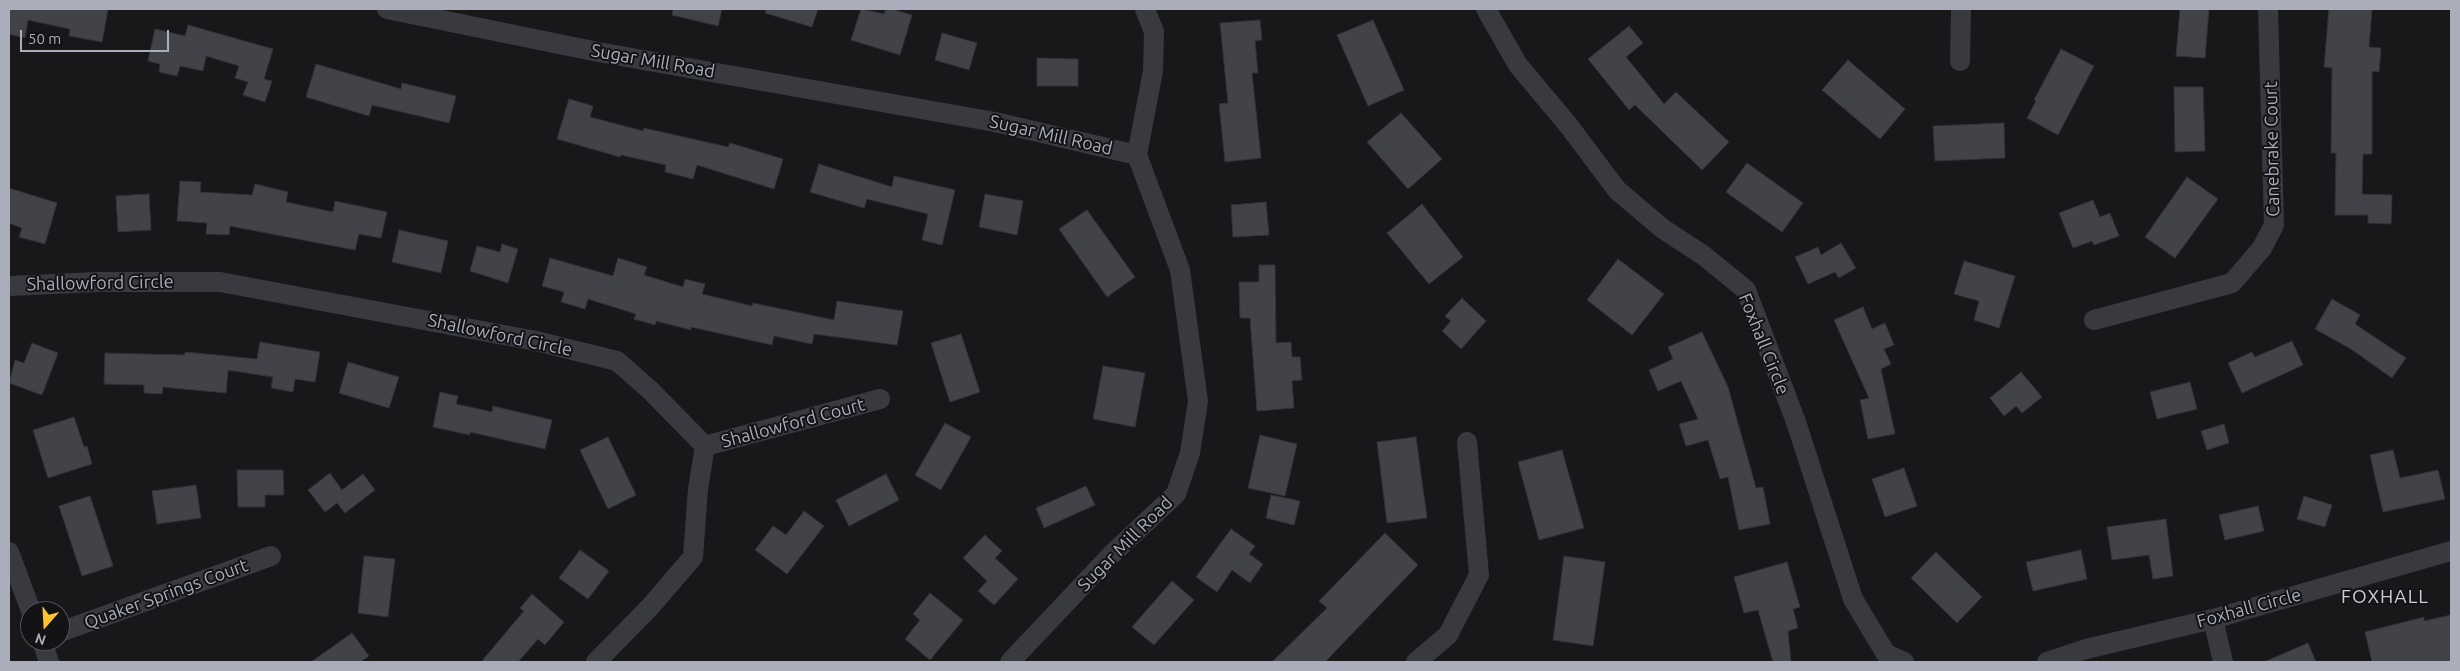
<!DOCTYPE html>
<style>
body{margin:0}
#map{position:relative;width:2460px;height:671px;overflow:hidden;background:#18181b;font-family:Ubuntu,sans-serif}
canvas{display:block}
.frame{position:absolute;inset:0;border:10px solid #aaaebb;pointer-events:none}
.north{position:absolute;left:20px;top:601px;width:50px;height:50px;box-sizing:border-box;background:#131316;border:1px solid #4f5158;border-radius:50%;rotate:199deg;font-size:14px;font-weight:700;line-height:20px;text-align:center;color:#aaaebb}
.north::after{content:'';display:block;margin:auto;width:18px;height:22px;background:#fdc42e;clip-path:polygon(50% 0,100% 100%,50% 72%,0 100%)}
.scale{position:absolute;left:20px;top:30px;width:149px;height:22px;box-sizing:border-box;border:2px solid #aaaebb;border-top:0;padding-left:6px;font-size:15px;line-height:18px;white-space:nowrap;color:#aaaebb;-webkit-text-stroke:4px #131316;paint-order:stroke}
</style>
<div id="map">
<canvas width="2460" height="671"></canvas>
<div class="frame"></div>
<div class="north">N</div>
<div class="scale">50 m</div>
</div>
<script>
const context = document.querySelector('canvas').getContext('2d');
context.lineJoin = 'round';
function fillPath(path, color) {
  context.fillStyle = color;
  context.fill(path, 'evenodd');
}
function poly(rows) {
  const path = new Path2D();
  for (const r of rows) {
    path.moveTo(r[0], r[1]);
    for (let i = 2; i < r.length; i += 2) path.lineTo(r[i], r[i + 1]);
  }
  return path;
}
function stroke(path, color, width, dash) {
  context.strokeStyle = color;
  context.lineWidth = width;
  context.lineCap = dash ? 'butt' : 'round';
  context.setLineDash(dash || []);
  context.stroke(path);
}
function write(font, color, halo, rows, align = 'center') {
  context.font = font + ' Ubuntu,sans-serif';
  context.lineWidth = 4;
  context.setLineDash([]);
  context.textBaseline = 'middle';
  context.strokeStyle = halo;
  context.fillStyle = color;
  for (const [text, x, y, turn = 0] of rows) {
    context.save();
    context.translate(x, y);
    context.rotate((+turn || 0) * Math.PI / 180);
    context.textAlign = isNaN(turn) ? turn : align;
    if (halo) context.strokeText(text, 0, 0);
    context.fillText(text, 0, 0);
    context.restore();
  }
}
const building = poly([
 [9,9,108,9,102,42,69,36,70,29,28,20,25,38,9,34,9,9],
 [673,9,722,9,718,26,672,15,673,9],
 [766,9,818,9,812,27,765,13,766,9],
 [861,9,884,14,886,9,892,9,912,15,900,55,851,40,861,9],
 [2180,9,2209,9,2205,58,2176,56,2180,9],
 [2329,9,2372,9,2369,47,2381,48,2379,72,2372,71,2372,154,2363,154,2362,194,2392,195,2391,224,2368,223,2368,215,2335,215,2336,153,2331,153,2332,68,2324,67,2329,9],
 [1260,20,1262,40,1255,41,1258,73,1252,73,1261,158,1225,162,1219,104,1228,103,1220,23,1260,20],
 [1373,20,1404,90,1368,106,1337,35,1373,20],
 [188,25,273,49,264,79,272,81,265,102,243,95,248,82,235,78,239,66,206,56,203,71,180,66,177,76,159,72,160,64,148,61,155,29,185,36,188,25],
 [1629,26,1643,43,1626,57,1664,104,1676,92,1729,142,1702,170,1635,105,1629,110,1588,59,1629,26],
 [942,33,977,43,969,70,935,60,942,33],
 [2061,49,2094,66,2058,135,2027,118,2036,101,2034,100,2061,49],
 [1037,58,1078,59,1078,86,1037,86,1037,58],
 [1848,60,1905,109,1880,139,1822,90,1848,60],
 [316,64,401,89,402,83,456,96,449,123,372,105,369,116,306,97,316,64],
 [2174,87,2203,87,2205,151,2175,152,2174,87],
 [569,99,593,106,590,117,643,131,644,128,728,147,730,143,783,159,774,189,697,165,693,179,665,172,666,165,621,155,620,157,557,139,569,99],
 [1401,113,1442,159,1408,189,1367,142,1401,113],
 [2004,123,2005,158,1935,161,1933,126,2004,123],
 [1747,163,1803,203,1782,232,1726,192,1747,163],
 [819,164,892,187,894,176,955,190,942,245,922,240,928,214,867,199,864,208,810,192,819,164],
 [2187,177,2218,199,2175,258,2145,237,2187,177],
 [180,181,201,182,200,192,252,195,255,184,288,192,286,202,333,212,335,201,387,212,381,238,359,234,355,250,230,226,229,235,206,234,207,223,177,221,180,181],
 [9,188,57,203,45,244,19,237,22,228,9,223,9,188],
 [149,194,151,230,118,232,116,196,149,194],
 [985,194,1023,201,1017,235,979,227,985,194],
 [2093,200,2100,217,2110,213,2119,236,2094,245,2092,241,2073,248,2059,213,2093,200],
 [1266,202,1269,235,1233,237,1231,205,1266,202],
 [1422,204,1463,257,1429,284,1387,233,1422,204],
 [1087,210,1135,277,1107,297,1059,229,1087,210],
 [399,230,448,241,441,273,392,262,399,230],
 [1841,243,1856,268,1839,278,1835,272,1808,284,1795,257,1818,247,1821,255,1841,243],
 [502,244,518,249,508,283,470,271,477,246,500,252,502,244],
 [550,258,613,276,618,258,647,267,644,275,683,287,685,279,705,284,702,294,752,306,753,303,834,320,837,301,903,311,897,345,814,334,812,344,774,336,772,345,691,327,691,330,656,321,655,325,634,319,636,314,588,299,585,309,561,302,564,292,542,286,550,258],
 [1618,259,1664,294,1632,335,1587,300,1618,259],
 [1964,261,2015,276,1999,328,1974,320,1979,301,1954,294,1964,261],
 [1259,265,1275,265,1276,343,1291,342,1292,357,1300,357,1302,380,1292,381,1294,408,1257,411,1250,318,1240,318,1239,282,1259,282,1259,265],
 [1462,298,1486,321,1461,349,1442,331,1451,321,1445,316,1462,298],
 [2332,299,2360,315,2355,324,2406,358,2392,378,2351,349,2315,329,2332,299],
 [1863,307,1872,329,1885,323,1894,345,1884,349,1891,364,1881,369,1895,434,1868,439,1860,400,1869,398,1834,320,1863,307],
 [1702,332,1728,387,1756,488,1763,487,1770,524,1739,530,1728,477,1720,479,1708,440,1686,446,1679,424,1698,419,1681,381,1658,391,1649,370,1673,359,1668,347,1702,332],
 [961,334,980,392,950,402,931,343,961,334],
 [2292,341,2303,365,2242,393,2228,363,2252,352,2255,357,2292,341],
 [260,342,320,352,315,382,295,379,293,392,271,388,273,377,228,370,226,393,163,387,162,394,144,393,144,385,104,384,105,353,185,355,185,352,257,359,260,342],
 [32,343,58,353,42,395,9,383,15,360,24,363,32,343],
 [348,362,399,377,389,408,339,393,348,362],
 [1103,366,1145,373,1135,427,1093,419,1103,366],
 [2021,372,2042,397,2022,413,2016,406,2004,416,1990,398,2021,372],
 [2190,382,2197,409,2157,419,2150,392,2190,382],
 [440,392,458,396,456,404,492,412,493,406,552,420,545,449,470,432,470,435,433,427,440,392],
 [74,417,84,447,87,446,92,464,48,478,33,430,74,417],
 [945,423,971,437,941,490,915,475,945,423],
 [2224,424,2229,443,2207,450,2201,431,2224,424],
 [1260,435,1297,444,1285,496,1248,488,1260,435],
 [608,437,636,495,608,509,580,450,608,437],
 [1416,437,1427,518,1387,523,1377,442,1416,437],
 [1562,450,1584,528,1539,540,1518,462,1562,450],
 [2393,450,2400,478,2438,470,2445,499,2383,512,2370,455,2393,450],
 [1904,468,1917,506,1885,517,1872,479,1904,468],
 [237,470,283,470,284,495,265,495,265,507,238,507,237,470],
 [330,473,342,490,363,474,375,490,345,513,337,503,325,512,308,490,330,473],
 [886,474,899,500,849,526,836,500,886,474],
 [196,485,201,518,157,524,152,491,196,485],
 [1086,486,1095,505,1044,528,1036,508,1086,486],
 [1271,495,1300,501,1294,525,1266,518,1271,495],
 [90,496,113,566,82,576,59,506,90,496],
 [2304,496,2332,505,2325,527,2297,519,2304,496],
 [2258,506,2264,531,2225,540,2219,515,2258,506],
 [804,511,824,526,787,574,755,550,773,526,786,535,804,511],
 [2166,519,2173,576,2153,579,2149,555,2112,560,2107,527,2166,519],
 [1231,529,1255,546,1249,554,1263,564,1250,583,1232,570,1217,592,1196,577,1231,529],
 [1385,533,1418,565,1325,662,1272,662,1327,608,1319,601,1385,533],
 [985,535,1002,551,995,558,1018,579,994,605,978,591,987,581,963,558,985,535],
 [580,550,609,571,588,599,559,578,580,550],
 [2081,550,2087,579,2033,591,2026,562,2081,550],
 [1936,552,1982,597,1957,623,1911,578,1936,552],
 [364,556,395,559,388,617,358,613,364,556],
 [1564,556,1605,562,1593,646,1553,640,1564,556],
 [1787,562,1800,607,1793,609,1798,628,1788,631,1791,662,1773,662,1758,610,1744,613,1734,577,1787,562],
 [1172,581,1194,600,1154,645,1132,627,1172,581],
 [930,593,963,620,930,660,905,639,920,620,913,614,930,593],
 [532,594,564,622,545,645,538,639,518,662,481,662,524,611,520,608,532,594],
 [2451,615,2451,662,2372,662,2365,632,2424,617,2424,621,2451,615],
 [352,633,369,656,360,662,311,662,352,633],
 [2308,643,2316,662,2264,662,2308,643]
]);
fillPath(building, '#424348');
stroke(building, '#323237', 1);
stroke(poly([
 [387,9,598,52,995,122,1137,155,1180,270,1198,401,1190,453,1176,494,1112,554,1010,662],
 [1486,9,1518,65,1569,126,1617,190,1663,229,1703,255,1746,290,1796,422,1853,599,1886,654,1904,662],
 [1960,61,1961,9],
 [1137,155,1153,71,1154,32,1145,9],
 [9,286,97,282,220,282,536,341,617,361,650,390,705,446],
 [2094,320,2232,283,2262,248,2274,225,2268,9],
 [705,446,880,399],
 [9,552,31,611],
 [2213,619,2223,662],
 [60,632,271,556],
 [42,641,49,662],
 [596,662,650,607,693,557,698,489,705,446],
 [1416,662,1448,635,1479,575,1467,442],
 [2047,662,2086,649,2213,619,2451,551]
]), '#393a40', 20);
write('18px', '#aaaebb', '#131316', [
 ["Sugar Mill Road",653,61,10],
 ["Sugar Mill Road",1051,135,13],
 ["Canebrake Court",2272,149,-91],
 ["Shallowford Circle",100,283,-1],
 ["Shallowford Circle",500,335,12],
 ["Foxhall Circle",1764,344,68],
 ["Shallowford Court",793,423,-15],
 ["Sugar Mill Road",1125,544,-45],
 ["Quaker Springs Court",166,594,-20],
 ["Foxhall Circle",2249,608,-15]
]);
context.letterSpacing = '1px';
write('19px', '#cbcdd7', '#131316', [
 ["FOXHALL",2385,597]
]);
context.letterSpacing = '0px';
</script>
